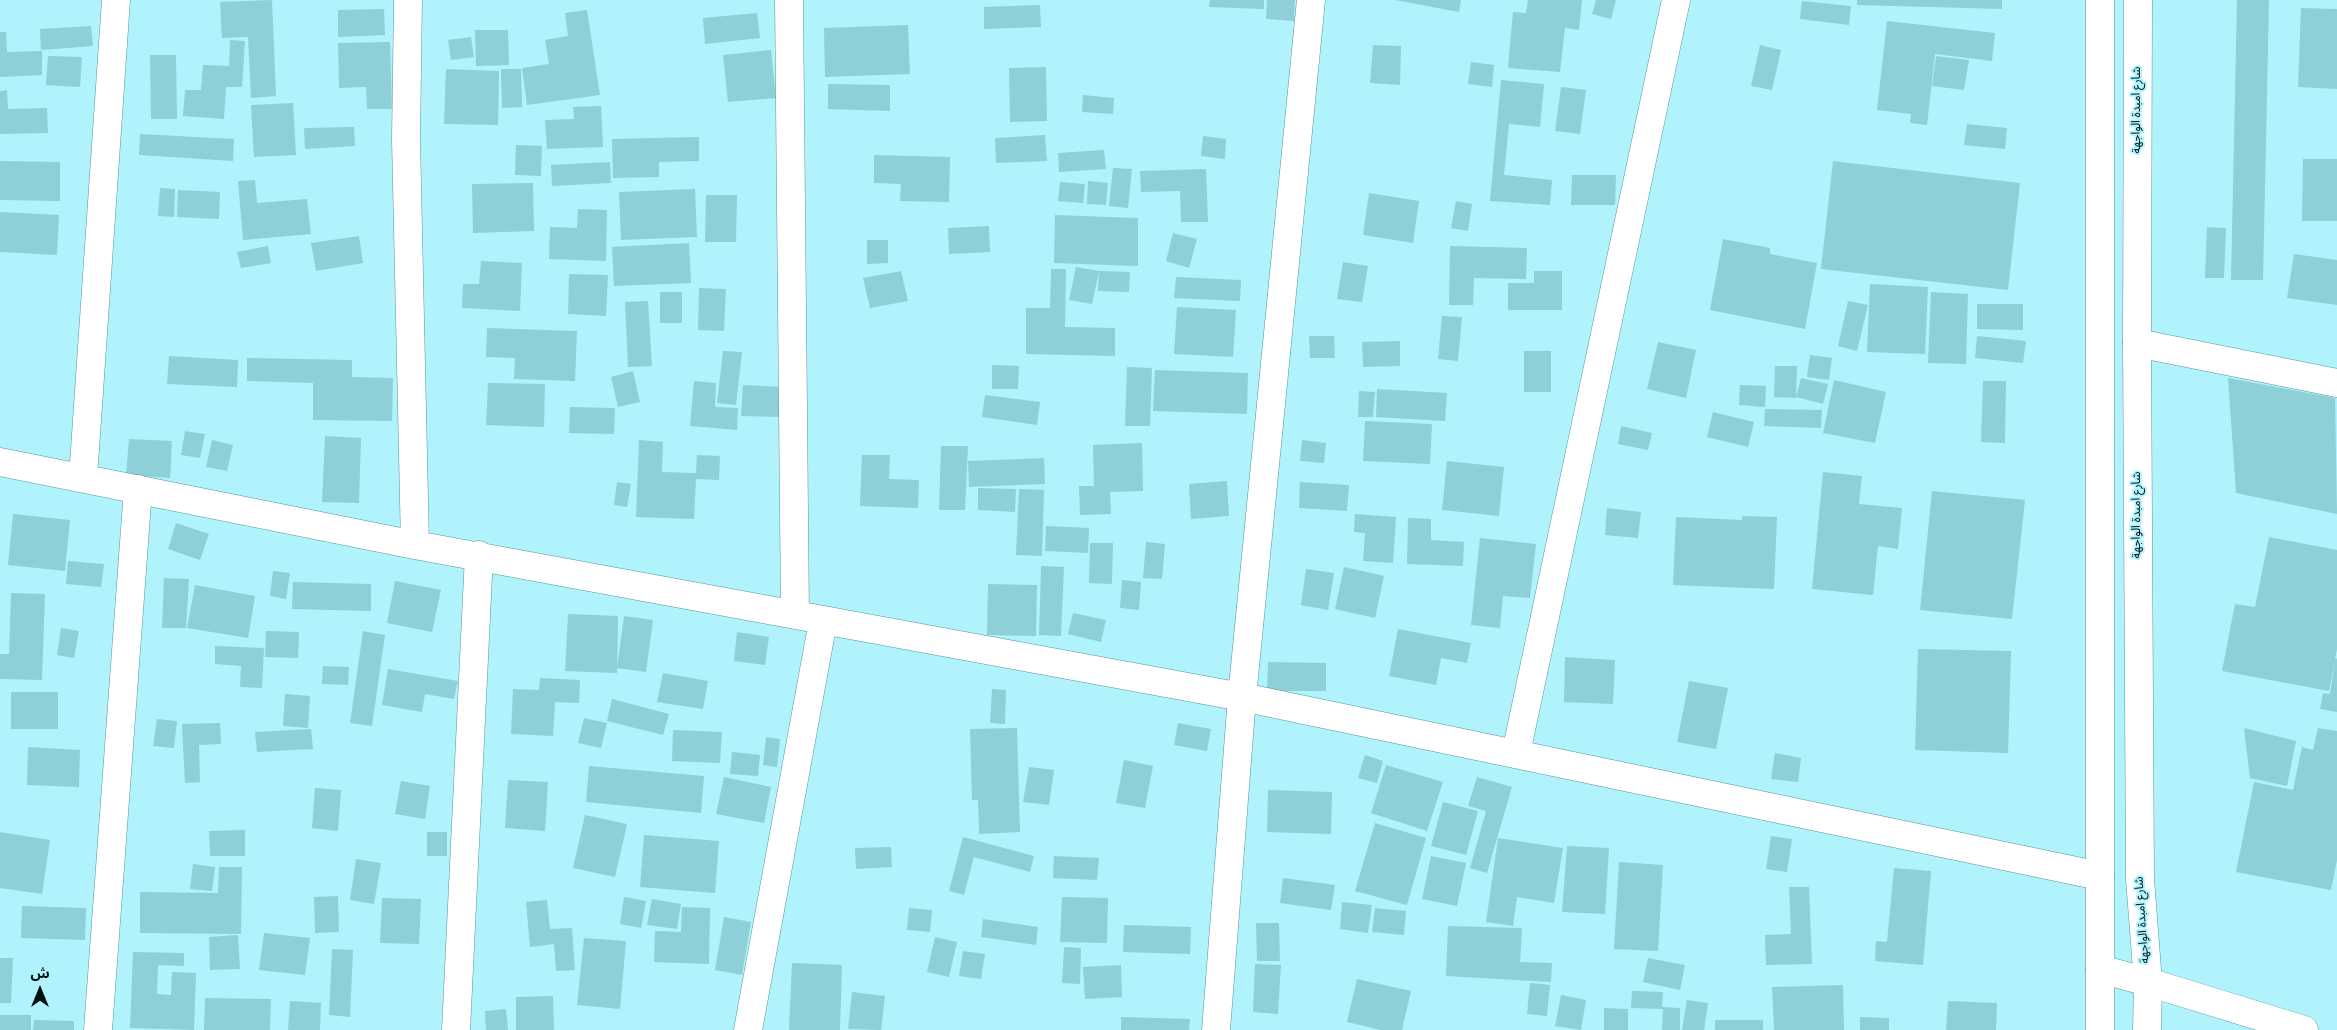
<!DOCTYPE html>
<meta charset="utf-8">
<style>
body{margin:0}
#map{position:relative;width:2337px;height:1030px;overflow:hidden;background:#b1f3fc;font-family:Overpass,"Noto Sans Arabic",sans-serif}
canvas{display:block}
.north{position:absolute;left:15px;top:965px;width:50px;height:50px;-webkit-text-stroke:4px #b1f3fc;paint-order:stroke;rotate:0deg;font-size:14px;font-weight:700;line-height:20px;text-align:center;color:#001114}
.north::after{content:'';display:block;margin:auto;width:18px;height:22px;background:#001114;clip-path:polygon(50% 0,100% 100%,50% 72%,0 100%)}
</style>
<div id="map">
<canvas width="2337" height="1030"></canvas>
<div class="north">ش</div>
</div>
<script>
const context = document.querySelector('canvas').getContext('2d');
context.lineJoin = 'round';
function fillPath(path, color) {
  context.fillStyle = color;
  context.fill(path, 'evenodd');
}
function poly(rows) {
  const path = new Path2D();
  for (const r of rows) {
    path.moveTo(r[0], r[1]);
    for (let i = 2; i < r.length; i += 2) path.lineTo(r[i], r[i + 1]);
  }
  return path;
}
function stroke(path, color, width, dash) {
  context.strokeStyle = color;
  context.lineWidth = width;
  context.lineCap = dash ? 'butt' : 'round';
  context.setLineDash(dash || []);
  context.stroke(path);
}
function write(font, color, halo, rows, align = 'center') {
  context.font = font + ' Overpass,"Noto Sans Arabic",sans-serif';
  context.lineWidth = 4;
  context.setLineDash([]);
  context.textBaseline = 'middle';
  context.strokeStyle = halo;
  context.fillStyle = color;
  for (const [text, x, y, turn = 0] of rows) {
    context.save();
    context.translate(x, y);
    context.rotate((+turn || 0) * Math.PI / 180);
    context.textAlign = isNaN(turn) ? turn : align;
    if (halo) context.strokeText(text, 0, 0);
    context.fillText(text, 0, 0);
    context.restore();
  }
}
fillPath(poly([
 [272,0,276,96,251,98,248,37,222,38,220,2],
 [1210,0,1264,0,1264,9,1209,7],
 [1267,0,1295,0,1294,21,1266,19],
 [1395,0,1461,0,1459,12],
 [1528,0,1582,0,1579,30,1565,28,1560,72,1508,68,1513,12,1526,13],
 [1596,0,1616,0,1611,19,1592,14],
 [1857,0,2002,0,2002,9,1857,5],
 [2237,0,2269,0,2263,280,2231,280],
 [1802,1,1851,6,1849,25,1800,19],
 [1040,5,1041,27,984,29,984,7],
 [2301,8,2337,9,2337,89,2298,87],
 [384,9,385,35,338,37,338,10],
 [587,10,600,95,527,105,522,68,549,64,545,40,568,36,565,13],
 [757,13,760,38,705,44,703,18],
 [1887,21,1995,33,1992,61,1935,54,1927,125,1910,123,1911,114,1877,110],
 [908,25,910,74,825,77,824,28],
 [91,26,93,46,41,50,40,29],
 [475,30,508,30,509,65,476,66],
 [0,32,6,32,7,52,42,51,42,75,0,77],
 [471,37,474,57,451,60,448,40],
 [230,40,245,41,242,87,226,87,224,119,183,116,185,90,201,90,203,65,229,66],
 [390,42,392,109,367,109,366,87,339,88,338,43],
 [1373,45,1401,46,1400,85,1370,83],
 [1760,45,1781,50,1772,90,1751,86],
 [771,50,776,98,728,102,723,55],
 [150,55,176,55,177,119,151,119],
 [48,56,82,57,80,87,46,85],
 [1936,56,1969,60,1964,90,1932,86],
 [1471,62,1494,65,1492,87,1468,84],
 [1046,67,1047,121,1010,122,1009,68],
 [446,69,499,71,498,125,444,124],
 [501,69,521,69,522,107,502,108],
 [1501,80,1544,84,1540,127,1509,124,1504,175,1552,180,1550,205,1490,201],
 [828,84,890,85,890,111,828,109],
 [1561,87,1586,90,1580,134,1555,131],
 [7,90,8,109,47,108,48,133,0,134,0,91],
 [1083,95,1114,98,1113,114,1082,112],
 [293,103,296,155,254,157,251,105],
 [601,106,603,147,547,149,545,120,574,119,573,107],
 [1967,124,2007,128,2005,149,1964,145],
 [354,127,355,146,305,149,304,128],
 [140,134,234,139,233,161,139,155],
 [1045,135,1047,161,996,163,995,138],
 [1203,136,1226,139,1225,159,1201,156],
 [699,137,699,161,659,162,659,177,613,178,612,139],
 [516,145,542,146,541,176,515,175],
 [1104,150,1106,169,1059,172,1058,153],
 [874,155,950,157,949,202,900,201,901,184,874,183],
 [2303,159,2337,159,2337,221,2302,221],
 [0,161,60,162,60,201,0,200],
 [1833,161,2020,183,2008,290,1821,269],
 [610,162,611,183,552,186,551,165],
 [1113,168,1132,169,1128,208,1109,206],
 [1206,169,1208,222,1181,222,1180,191,1141,192,1140,171],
 [1572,175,1616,175,1615,205,1571,205],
 [255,180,257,203,307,199,311,234,243,240,238,181],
 [1088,181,1108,183,1106,205,1087,204],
 [1060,182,1085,184,1083,203,1058,201],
 [533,183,534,231,473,233,472,184],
 [160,188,175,189,174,217,158,216],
 [695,189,697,237,621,240,619,192],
 [178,190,220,192,219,219,177,217],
 [1369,193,1419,201,1413,243,1363,235],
 [706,195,737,195,736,242,705,242],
 [1456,201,1472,204,1468,231,1451,228],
 [578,209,607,210,606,261,549,259,550,227,577,228],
 [0,212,59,215,57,255,0,252],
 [1055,215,1138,218,1138,266,1054,263],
 [989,226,990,252,949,254,948,228],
 [2207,227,2226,228,2224,278,2205,278],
 [1173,233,1197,239,1189,268,1166,261],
 [359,236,363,263,316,271,311,243],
 [1723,239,1770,248,1770,254,1817,263,1805,329,1710,310],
 [867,240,888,240,888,263,867,264],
 [689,243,691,283,614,286,612,247],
 [268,246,271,263,241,268,237,252],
 [1450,246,1527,248,1526,279,1474,278,1473,305,1449,305],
 [2294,254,2337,260,2337,305,2287,298],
 [481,261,522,263,520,311,462,308,463,284,479,284],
 [1343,262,1368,266,1362,302,1337,299],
 [1076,267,1099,271,1130,272,1129,292,1098,291,1099,271,1092,304,1069,300],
 [1051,269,1066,269,1065,327,1115,328,1115,356,1026,354,1026,308,1050,308],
 [901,271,908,301,870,308,863,278],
 [1534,271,1562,271,1562,310,1508,310,1508,283,1534,283],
 [569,274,608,275,606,316,568,314],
 [1176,277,1241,280,1240,301,1174,298],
 [1870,284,1928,287,1925,354,1867,352],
 [699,288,726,289,724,331,698,330],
 [660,292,682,292,682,323,660,323],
 [1931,292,1968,294,1966,364,1928,363],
 [648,301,652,366,628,367,625,302],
 [1848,301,1868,305,1857,351,1838,346],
 [1977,304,2023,304,2023,330,1977,329],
 [1177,307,1236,310,1233,357,1174,354],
 [1442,316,1462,317,1458,361,1438,359],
 [487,328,577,331,575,381,514,379,515,358,486,357],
 [1309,336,1334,336,1335,358,1310,358],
 [1977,336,2026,341,2023,363,1975,358],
 [1400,341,1400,366,1363,367,1362,342],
 [1658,342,1696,350,1686,398,1647,389],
 [723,351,742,352,736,405,717,403],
 [1524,351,1551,351,1551,392,1524,392],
 [1810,355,1832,358,1829,380,1807,377],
 [169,356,238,360,237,387,167,384],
 [247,358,352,360,352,377,393,378,392,421,313,420,313,383,247,381],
 [992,365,1019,366,1018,389,992,389],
 [1775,366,1797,366,1796,398,1774,397],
 [1127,367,1152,368,1150,426,1125,426],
 [1155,370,1248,373,1247,414,1153,411],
 [633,371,640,402,618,407,611,377],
 [1801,378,1828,384,1823,404,1796,397],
 [2228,378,2335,398,2337,514,2236,493],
 [1834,380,1886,392,1875,443,1823,433],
 [694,381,716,383,715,407,738,408,737,430,690,426],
 [1983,381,2006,381,2005,443,1981,442],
 [488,383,545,384,544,427,486,425],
 [743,385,783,387,782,417,741,416],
 [1740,385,1766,386,1765,407,1739,405],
 [1377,389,1447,393,1445,421,1376,417],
 [1359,391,1375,392,1373,417,1358,417],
 [985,395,1040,402,1037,425,982,417],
 [570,407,615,408,614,434,569,433],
 [1765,409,1822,410,1821,428,1764,426],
 [1713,412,1754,422,1748,447,1707,437],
 [1365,421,1432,424,1430,464,1363,461],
 [1621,426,1652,433,1648,450,1618,444],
 [185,431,205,434,200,458,181,455],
 [325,436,361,438,359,503,322,502],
 [129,439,172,441,170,478,126,475],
 [212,440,233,445,227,471,206,467],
 [639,440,663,442,662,472,696,473,697,455,720,456,719,480,696,479,694,519,636,517],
 [1302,440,1326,443,1324,463,1300,461],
 [1142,443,1143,491,1110,492,1111,514,1080,515,1079,486,1094,486,1093,445],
 [941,446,968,446,965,510,939,510],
 [862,455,890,455,889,479,919,480,918,508,860,506],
 [1044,458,1045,484,969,487,968,461],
 [1447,461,1504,467,1499,516,1442,510],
 [1823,472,1862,476,1859,504,1902,508,1898,549,1878,546,1873,595,1812,589],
 [1227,481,1229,516,1191,519,1189,484],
 [617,482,631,484,627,507,614,505],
 [1300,482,1349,485,1347,511,1299,508],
 [978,488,1016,489,1015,512,978,510],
 [1019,489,1044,490,1042,556,1016,555],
 [1932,491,2025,500,2012,619,1920,610],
 [1607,508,1641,512,1638,538,1605,535],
 [13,514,70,520,65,571,8,565],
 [1355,514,1396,517,1393,563,1363,561,1365,533,1354,532],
 [1742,516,1777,517,1774,589,1673,585,1676,517,1742,520],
 [1408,518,1431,519,1431,540,1464,542,1463,566,1407,564],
 [176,523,209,534,200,560,168,549],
 [1046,526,1089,528,1088,553,1045,551],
 [2269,537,2337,550,2337,649,2335,658,2337,659,2337,712,2320,709,2323,693,2330,694,2335,661,2329,691,2222,671,2235,604,2255,607],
 [1480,538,1536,544,1530,598,1503,596,1500,628,1471,625],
 [1146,542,1165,544,1162,579,1143,578],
 [1090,543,1113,543,1112,584,1089,583],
 [68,561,104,564,101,587,66,584],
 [1041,566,1064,567,1061,636,1039,635],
 [1344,567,1384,576,1375,618,1335,609],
 [1306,569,1334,573,1328,610,1301,605],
 [273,571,290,573,286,599,270,596],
 [164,578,189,579,186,628,162,628],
 [1122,580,1141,582,1139,610,1120,608],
 [395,581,441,590,432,632,387,623],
 [293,582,371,584,371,611,292,609],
 [988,584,1037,585,1036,636,987,635],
 [195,585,255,596,248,638,187,628],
 [11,593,45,594,42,680,0,679,0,654,9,654],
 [1073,613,1106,620,1101,642,1068,634],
 [568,614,618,616,617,673,565,671],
 [624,616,653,620,646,672,617,668],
 [61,628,79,631,74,658,57,655],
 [1398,629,1471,643,1467,663,1441,658,1436,685,1389,676],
 [266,631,299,632,298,658,265,657],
 [363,631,385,635,372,726,350,723],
 [737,632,769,637,765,665,734,661],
 [215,646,264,648,262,688,240,687,241,666,215,664],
 [1918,649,2011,651,2008,753,1915,750],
 [1565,657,1615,660,1613,704,1564,702],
 [1268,662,1326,663,1326,691,1267,691],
 [323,666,349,667,348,685,322,684],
 [388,669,458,681,454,699,425,694,422,712,382,705],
 [663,673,708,681,703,709,657,702],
 [540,678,580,680,579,703,555,702,553,736,511,734,513,689,539,690],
 [1689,681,1728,688,1716,749,1677,742],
 [992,689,1006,690,1005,724,990,723],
 [11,692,58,692,58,729,11,729],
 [285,694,310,696,308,728,283,726],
 [612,699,669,714,663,735,607,721],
 [584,718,607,723,601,748,578,743],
 [157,719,177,721,174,748,153,746],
 [220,723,221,744,199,745,200,782,185,783,182,724],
 [1178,723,1211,729,1207,751,1174,745],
 [1017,728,1020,832,979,834,978,800,972,800,970,729],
 [2244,728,2296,741,2287,786,2250,778],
 [2318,728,2337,731,2337,860,2331,890,2236,872,2254,782,2293,790,2302,747,2313,750],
 [311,729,313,749,257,752,255,732],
 [673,730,722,732,720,763,672,761],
 [766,737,780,739,777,767,763,765],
 [28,747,80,750,79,787,27,785],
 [732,752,760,755,758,776,730,774],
 [1775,753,1801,758,1798,782,1771,779],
 [1365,755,1383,761,1377,783,1358,778],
 [1124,760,1153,766,1145,808,1116,803],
 [1386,765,1443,782,1427,831,1371,813],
 [589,766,704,776,701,813,586,802],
 [1029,767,1054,770,1049,805,1023,802],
 [724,777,771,787,764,823,716,814],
 [1477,777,1512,787,1487,873,1470,868,1486,811,1468,806],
 [508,780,548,782,545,831,505,828],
 [401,781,430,786,425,819,395,814],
 [315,788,341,790,338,831,312,828],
 [1268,790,1332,792,1331,834,1267,832],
 [1443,802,1478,811,1466,855,1431,846],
 [585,815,627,824,615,877,573,868],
 [1375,823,1426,838,1407,905,1355,891],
 [245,830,245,856,210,856,209,831],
 [0,832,50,840,42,894,0,888],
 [427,832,447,832,447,856,427,856],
 [644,835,719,841,715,893,640,887],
 [1771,836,1792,839,1787,872,1766,869],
 [963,837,1034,856,1030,872,974,857,964,895,949,891],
 [1498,838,1563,848,1554,903,1517,897,1513,926,1486,922],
 [1567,846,1609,848,1605,914,1562,912],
 [891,847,892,867,856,869,855,848],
 [1054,856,1099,858,1097,880,1053,878],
 [1431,856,1466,863,1457,906,1422,899],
 [356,859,381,863,374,904,350,900],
 [1619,862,1663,865,1658,951,1614,949],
 [193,864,215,867,212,891,190,889],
 [219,867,242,867,241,934,140,933,140,892,218,893],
 [1894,868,1931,871,1923,965,1875,961,1876,941,1887,942],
 [1283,878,1335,885,1331,910,1280,903],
 [1789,887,1809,887,1812,964,1766,965,1765,935,1791,934],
 [338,896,339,932,315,933,314,897],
 [624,897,646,901,641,928,620,924],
 [1062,897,1108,898,1107,943,1060,942],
 [382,898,421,899,419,944,380,943],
 [652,899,681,904,677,929,647,925],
 [547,900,550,929,572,928,575,970,556,971,554,944,530,947,526,902],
 [1342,902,1372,905,1368,933,1340,929],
 [22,906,86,908,85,940,21,938],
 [682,907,710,908,709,964,654,962,655,931,681,932],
 [909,908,932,910,930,932,907,930],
 [1375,908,1406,911,1404,935,1372,932],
 [724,917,751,922,742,975,715,970],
 [983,919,1038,927,1036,945,981,937],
 [1256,923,1279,923,1280,961,1257,961],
 [1124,925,1191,927,1190,954,1123,952],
 [1448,926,1522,928,1520,962,1552,963,1551,982,1446,976],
 [264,933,310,938,305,975,259,970],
 [238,935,240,969,210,970,209,937],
 [935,937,957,942,949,977,927,972],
 [584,938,626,941,620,1009,577,1005],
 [1064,947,1081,948,1080,984,1062,983],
 [332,949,353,950,350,1017,329,1015],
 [963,951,985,954,981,979,959,976],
 [133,952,184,953,184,966,158,965,157,994,171,995,172,972,196,973,194,1030,130,1028],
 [0,958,13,958,11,1003,0,1003],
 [1648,958,1685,965,1680,990,1643,982],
 [792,963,842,965,840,1030,789,1030],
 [1255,964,1281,965,1278,1014,1253,1012],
 [1121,965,1122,997,1085,999,1083,967],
 [1357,979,1411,991,1402,1030,1381,1030,1347,1022],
 [1530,983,1550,985,1547,1016,1527,1014],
 [1843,985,1844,1030,1774,1030,1772,987],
 [1632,991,1663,992,1662,1007,1680,1008,1680,1030,1662,1030,1663,1009,1631,1008],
 [852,992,885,996,881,1030,848,1029],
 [1561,995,1586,1000,1581,1030,1555,1026],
 [553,996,554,1030,516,1030,516,997],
 [205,998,271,999,270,1030,204,1030],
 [1687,1000,1708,1003,1704,1030,1682,1030],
 [290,1001,321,1003,320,1030,288,1030],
 [1948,1001,1997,1003,1996,1030,1946,1030],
 [1604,1008,1628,1009,1628,1030,1604,1030],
 [506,1009,508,1030,486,1030,485,1011],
 [0,1015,31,1015,31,1030,0,1030],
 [1121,1017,1190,1019,1189,1030,1121,1030],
 [1860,1017,1889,1018,1889,1030,1860,1030],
 [34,1020,74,1021,74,1030,33,1030],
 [1715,1020,1763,1020,1763,1030,1715,1030]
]), '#8ecfd8');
const minor = poly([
 [408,0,406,139,415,545],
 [789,0,795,615],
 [2137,343,2337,383],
 [0,462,415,545,1242,697,2100,876],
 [83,478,116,0],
 [1516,753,1676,0],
 [2100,969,2148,982,2304,1030],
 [98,1030,138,489],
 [456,1030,479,555],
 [748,1030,823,621],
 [1216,1030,1242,697,1311,0]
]);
const major = poly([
 [2100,0,2100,1030],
 [2138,0,2137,343,2140,879,2148,982,2147,1030]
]);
stroke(minor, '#55959e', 29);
stroke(major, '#55959e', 29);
stroke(minor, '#fff', 28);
stroke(major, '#fff', 28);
write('12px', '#001114', '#b1f3fc', [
 ["شارع امبدة الواجهة",2138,110,-90],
 ["شارع امبدة الواجهة",2138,515,-90],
 ["شارع امبدة الواجهة",2143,920,-94]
]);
</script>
